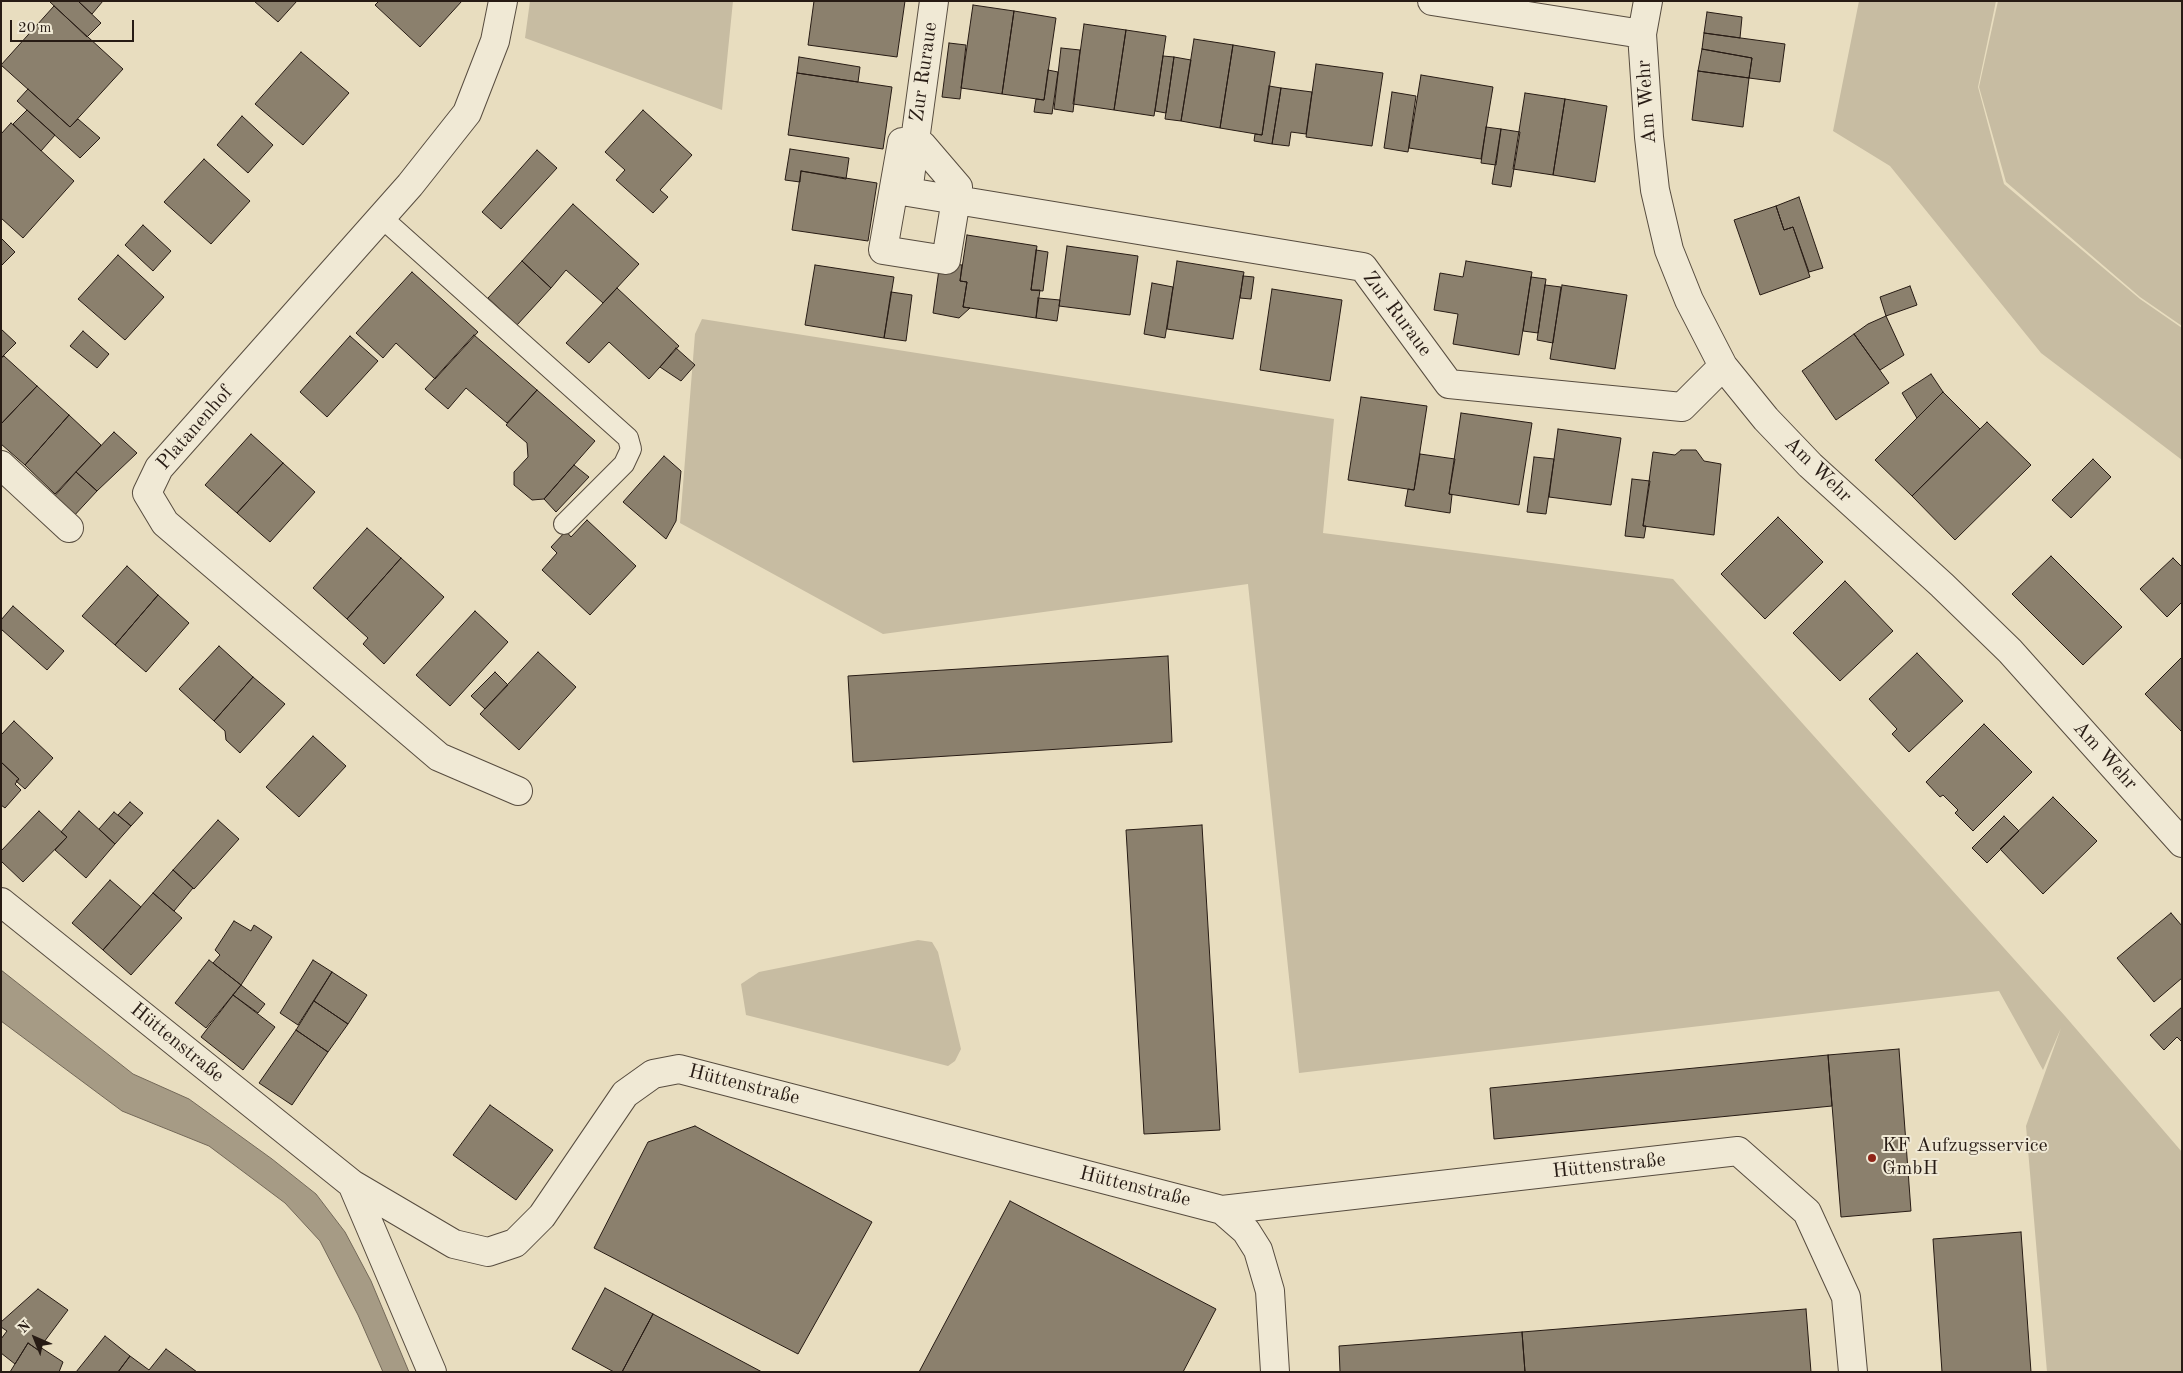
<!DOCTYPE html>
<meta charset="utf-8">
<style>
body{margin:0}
#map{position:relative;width:2183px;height:1373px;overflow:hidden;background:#e8ddbf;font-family:"Old Standard TT",serif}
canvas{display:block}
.frame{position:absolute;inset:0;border:2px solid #271b14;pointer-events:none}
.north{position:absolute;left:10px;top:1313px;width:50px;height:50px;-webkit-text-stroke:4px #f0e9d5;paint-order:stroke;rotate:316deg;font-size:14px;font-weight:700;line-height:20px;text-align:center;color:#271b14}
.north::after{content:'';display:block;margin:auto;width:18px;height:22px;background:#271b14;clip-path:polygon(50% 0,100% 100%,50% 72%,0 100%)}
.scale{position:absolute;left:10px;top:20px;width:124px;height:22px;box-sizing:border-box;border:2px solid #271b14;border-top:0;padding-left:6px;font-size:15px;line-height:18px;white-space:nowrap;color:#271b14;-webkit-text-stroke:4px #f0e9d5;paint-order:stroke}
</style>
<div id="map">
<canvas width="2183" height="1373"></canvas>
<div class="frame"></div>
<div class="north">N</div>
<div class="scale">20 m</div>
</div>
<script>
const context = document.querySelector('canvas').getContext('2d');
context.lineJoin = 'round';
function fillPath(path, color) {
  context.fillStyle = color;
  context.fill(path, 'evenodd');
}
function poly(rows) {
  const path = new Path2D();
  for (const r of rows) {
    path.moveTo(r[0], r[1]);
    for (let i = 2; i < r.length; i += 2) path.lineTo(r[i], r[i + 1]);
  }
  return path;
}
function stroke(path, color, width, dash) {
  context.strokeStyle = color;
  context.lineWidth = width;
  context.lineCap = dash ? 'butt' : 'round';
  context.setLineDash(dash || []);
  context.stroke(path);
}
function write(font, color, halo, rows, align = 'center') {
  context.font = font + ' "Old Standard TT",serif';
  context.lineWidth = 4;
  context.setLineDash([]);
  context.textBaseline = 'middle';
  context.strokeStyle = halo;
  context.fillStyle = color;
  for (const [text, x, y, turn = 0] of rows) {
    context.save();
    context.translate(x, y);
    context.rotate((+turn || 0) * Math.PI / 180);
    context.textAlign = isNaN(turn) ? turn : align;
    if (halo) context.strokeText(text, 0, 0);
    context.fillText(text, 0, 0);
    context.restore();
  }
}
fillPath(poly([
 [530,1,733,1,722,110,525,38],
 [1859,1,1996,1,1978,87,2004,184,2140,299,2182,328,2182,460,2041,353,1890,166,1833,131],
 [1998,1,2182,1,2182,326,2140,297,2006,182,1979,87],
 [702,319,1334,419,1323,533,1673,579,2065,1016,2182,1152,2182,1372,2047,1372,2026,1126,2061,1028,2043,1070,1999,991,1299,1073,1248,584,883,634,680,523,695,334],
 [918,940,932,942,938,952,961,1049,955,1061,948,1066,746,1015,741,984,759,972]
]), '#c7bca2');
const water = poly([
 [1,970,133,1074,189,1099,272,1159,316,1194,345,1232,371,1281,409,1372,383,1372,358,1315,320,1241,285,1203,209,1146,122,1111,1,1021,1,970]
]);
fillPath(water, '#a69b85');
stroke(water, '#736858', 1);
const building = poly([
 [49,1,78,1,101,23,87,37,49,1],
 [78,1,103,1,92,14,78,1],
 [254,1,297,1,278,22,254,1],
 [379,1,462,1,420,47,375,5,379,1],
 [814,1,905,1,897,57,808,45,814,1],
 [973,5,1014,11,1002,94,961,88,973,5],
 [54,6,123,69,70,127,1,65,54,6],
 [1014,11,1056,18,1044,100,1002,94,1014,11],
 [1707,12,1742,17,1740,38,1704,33,1707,12],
 [1084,24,1126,30,1114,110,1073,104,1084,24],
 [1126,30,1166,36,1154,116,1114,110,1126,30],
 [1704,33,1785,44,1780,82,1749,78,1752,58,1702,49,1704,33],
 [1194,39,1233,45,1220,128,1181,121,1194,39],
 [949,43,966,45,960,99,942,97,949,43],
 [1233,45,1275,52,1262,135,1220,128,1233,45],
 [1061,48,1080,50,1073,112,1054,109,1061,48],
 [1702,49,1752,58,1749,78,1698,71,1702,49],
 [301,52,349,93,303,145,255,104,301,52],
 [1163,56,1174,57,1166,113,1155,111,1163,56],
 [799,57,860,67,858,82,797,73,799,57],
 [1174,57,1191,60,1181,121,1165,119,1174,57],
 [1316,64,1383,73,1372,146,1306,137,1316,64],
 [1048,70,1058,72,1052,114,1034,112,1036,99,1044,100,1048,70],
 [1698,71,1749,78,1743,127,1692,120,1698,71],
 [797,73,892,87,883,149,788,135,797,73],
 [1421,75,1493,87,1481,159,1409,148,1421,75],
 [1269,86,1281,88,1272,144,1254,141,1255,134,1262,135,1269,86],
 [1281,88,1312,92,1306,134,1291,132,1289,146,1272,144,1281,88],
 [28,89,70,127,78,119,100,138,80,158,17,101,28,89],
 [1392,92,1416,96,1408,152,1384,148,1392,92],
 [1525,93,1565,99,1553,175,1513,169,1525,93],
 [1565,99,1607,106,1595,182,1553,175,1565,99],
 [27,110,55,135,41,151,13,124,27,110],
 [643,110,692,155,660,190,668,197,653,213,616,180,625,170,605,152,643,110],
 [242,116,273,145,248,173,217,145,242,116],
 [11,123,74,181,23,238,1,218,1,134,11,123],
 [1486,127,1501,129,1496,165,1481,163,1486,127],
 [1501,129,1520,132,1511,187,1492,184,1501,129],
 [790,149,849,158,846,179,801,171,800,182,785,180,790,149],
 [537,150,557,168,501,229,482,212,537,150],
 [204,159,250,201,211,244,164,202,204,159],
 [801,171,877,183,868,241,792,230,801,171],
 [1799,197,1823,268,1809,272,1793,227,1784,230,1776,206,1799,197],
 [573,204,639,264,603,303,566,270,551,288,522,261,573,204],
 [1776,206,1784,230,1793,227,1810,277,1760,295,1734,220,1776,206],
 [143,225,171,251,153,271,125,245,143,225],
 [967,235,1037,246,1031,290,1040,290,1036,318,963,307,967,282,960,281,967,235],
 [1,238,15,252,1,266,1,238],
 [1067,246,1138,256,1130,315,1059,306,1067,246],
 [1036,250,1048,252,1043,291,1031,290,1036,250],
 [118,255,164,297,125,340,78,299,118,255],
 [522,261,551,288,517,325,488,298,522,261],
 [1177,261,1244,272,1233,339,1167,329,1177,261],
 [1466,261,1532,272,1519,355,1453,344,1458,314,1434,310,1440,273,1463,277,1466,261],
 [940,262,962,265,960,281,967,282,963,307,970,308,959,318,933,313,940,262],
 [815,265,894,277,884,338,805,325,815,265],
 [412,272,478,332,435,379,396,343,383,358,356,333,412,272],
 [1243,276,1254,277,1251,299,1240,298,1243,276],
 [1531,277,1546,279,1538,333,1523,331,1531,277],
 [1152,283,1173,287,1165,338,1144,334,1152,283],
 [1545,285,1561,287,1553,343,1537,340,1545,285],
 [1562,285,1627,295,1615,369,1550,359,1562,285],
 [1910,286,1917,305,1886,316,1880,297,1910,286],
 [617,288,679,346,649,379,609,342,589,363,566,343,617,288],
 [1272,289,1342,300,1330,381,1260,370,1272,289],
 [891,292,912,295,906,341,884,338,891,292],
 [1038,298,1060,300,1057,321,1036,318,1038,298],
 [1886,316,1904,355,1880,370,1854,334,1868,324,1886,316],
 [1,329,16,343,1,358,1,329],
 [83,331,109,354,97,368,70,346,83,331],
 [1854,334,1889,383,1836,420,1802,371,1854,334],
 [474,335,537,390,507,423,466,388,448,409,425,389,474,335],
 [350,336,378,361,327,417,300,392,350,336],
 [676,348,695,365,681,381,660,367,676,348],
 [4,356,37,386,1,424,1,358,4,356],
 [1931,374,1943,392,1917,418,1902,393,1931,374],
 [37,386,69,415,25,465,1,444,1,424,37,386],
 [537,390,595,441,544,499,532,500,514,485,514,472,528,457,527,443,506,425,537,390],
 [1943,392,1980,429,1912,496,1875,460,1943,392],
 [1361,397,1427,406,1414,490,1348,480,1361,397],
 [1461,413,1532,423,1519,505,1449,494,1461,413],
 [69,415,101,445,55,494,25,465,69,415],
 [1987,422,2031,465,1955,540,1912,496,1987,422],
 [1558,429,1621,438,1611,505,1549,497,1558,429],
 [114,432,137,453,97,491,76,472,114,432],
 [251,434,283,463,237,513,205,485,251,434],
 [1681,450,1696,450,1704,461,1721,464,1714,535,1643,526,1653,452,1675,455,1681,450],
 [1420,454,1455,459,1449,494,1452,495,1450,513,1405,506,1408,489,1414,490,1420,454],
 [664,456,681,471,676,521,666,539,623,502,664,456],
 [1534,457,1554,459,1546,514,1527,512,1534,457],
 [2093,459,2111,477,2071,518,2052,500,2093,459],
 [283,463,315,492,270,542,237,513,283,463],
 [574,465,589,477,556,512,544,499,574,465],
 [76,472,97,491,72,518,52,499,76,472],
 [1632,479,1650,481,1643,526,1646,526,1644,538,1625,536,1632,479],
 [1778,517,1823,562,1765,619,1721,574,1778,517],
 [587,520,636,566,590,615,542,570,557,553,551,547,566,531,571,537,587,520],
 [367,528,401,558,347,619,313,588,367,528],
 [2051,556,2122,627,2083,665,2012,594,2051,556],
 [401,558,444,597,384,664,363,644,368,638,347,619,401,558],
 [2173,558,2182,567,2182,602,2167,617,2140,589,2173,558],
 [127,566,158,595,115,645,82,616,127,566],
 [1845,581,1893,631,1840,681,1793,633,1845,581],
 [158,595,189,623,146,672,115,645,158,595],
 [13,606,64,651,47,670,1,629,1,620,13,606],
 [475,611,508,642,450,706,416,675,475,611],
 [219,646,253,677,214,721,179,689,219,646],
 [538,652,576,687,519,750,480,714,538,652],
 [1917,653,1963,701,1909,752,1892,734,1897,729,1869,699,1917,653],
 [1168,656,1172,742,853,762,848,676,1168,656],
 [2182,657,2182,732,2145,694,2182,657],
 [495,672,508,685,485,709,471,696,495,672],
 [253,677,285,704,240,753,226,740,225,731,214,721,253,677],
 [14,721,53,758,25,789,16,781,19,779,1,762,1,735,14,721],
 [1984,724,2032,772,1973,831,1955,813,1958,810,1943,795,1940,797,1926,782,1984,724],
 [313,736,346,766,299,817,266,787,313,736],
 [1,762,19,779,15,784,21,790,5,808,1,805,1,762],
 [2053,797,2097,841,2043,894,2000,849,2053,797],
 [130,802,143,813,131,826,118,815,130,802],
 [39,811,67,837,23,882,1,861,1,851,39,811],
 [79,811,115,844,86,878,55,850,67,837,61,832,79,811],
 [114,812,131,826,115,844,99,829,114,812],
 [2004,816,2019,831,1987,863,1972,848,2004,816],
 [218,820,239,839,194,889,173,870,218,820],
 [1202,825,1220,1130,1144,1134,1126,830,1202,825],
 [173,870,193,888,174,911,153,893,173,870],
 [110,880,141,907,103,950,72,923,110,880],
 [153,893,182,918,131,975,103,950,153,893],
 [2171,913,2182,926,2182,978,2154,1002,2117,958,2171,913],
 [234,921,251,931,254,925,272,937,241,985,213,963,220,955,215,950,234,921],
 [209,960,241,985,206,1028,175,1003,209,960],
 [313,960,332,972,298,1025,280,1013,313,960],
 [332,972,367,995,348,1024,314,1001,332,972],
 [241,985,265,1004,258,1013,233,995,241,985],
 [233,995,275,1027,243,1070,201,1037,233,995],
 [314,1001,348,1024,328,1052,296,1030,314,1001],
 [2182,1007,2182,1042,2177,1037,2164,1050,2150,1035,2182,1007],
 [296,1030,328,1052,292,1105,259,1083,296,1030],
 [1899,1049,1911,1211,1841,1217,1828,1055,1899,1049],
 [1828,1055,1832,1106,1494,1139,1490,1088,1828,1055],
 [490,1105,553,1150,516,1200,453,1155,490,1105],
 [695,1126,872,1222,798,1354,594,1248,648,1142,695,1126],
 [1010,1201,1216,1309,1183,1372,919,1372,1010,1201],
 [2021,1232,2031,1372,1942,1372,1933,1239,2021,1232],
 [605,1288,653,1314,622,1372,614,1372,572,1349,605,1288],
 [38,1289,68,1310,38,1350,28,1343,15,1364,1,1353,1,1339,7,1331,1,1327,1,1322,38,1289],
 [1806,1309,1811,1372,1525,1372,1522,1332,1806,1309],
 [653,1314,762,1372,622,1372,653,1314],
 [1522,1332,1525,1372,1340,1372,1339,1346,1522,1332],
 [105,1336,130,1356,118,1372,76,1372,105,1336],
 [28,1343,38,1350,40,1347,63,1362,59,1372,10,1372,28,1343],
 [166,1349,197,1372,118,1372,130,1356,149,1370,166,1349]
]);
fillPath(building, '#8b806d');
stroke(building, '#271b14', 1);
const service = poly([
 [381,217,628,438,631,449,624,464,564,524]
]);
const minor = poly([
 [503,1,495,41,467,113,410,185,159,468,147,493,165,523,439,757,518,791],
 [934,1,908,192,1363,267,1449,384,1682,407,1723,366],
 [1432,1,1642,34],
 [1648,1,1642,34,1649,137,1655,190,1669,250,1689,300,1723,366,1766,419,1810,465,1942,585,2010,651,2182,843],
 [902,142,922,145,958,187,946,260,883,250,902,142],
 [1,465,69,528],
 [1,902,352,1184,454,1244,488,1252,515,1243,542,1216,625,1094,653,1074,679,1069,1222,1210,1738,1151,1807,1212,1846,1297,1853,1372],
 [352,1184,432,1372],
 [1222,1210,1246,1231,1258,1250,1270,1291,1275,1372]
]);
stroke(service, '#574c3f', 22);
stroke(minor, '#574c3f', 30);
stroke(service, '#f0e9d5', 20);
stroke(minor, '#f0e9d5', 28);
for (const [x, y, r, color] of [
 [1872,1158,5,"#8f2418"]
]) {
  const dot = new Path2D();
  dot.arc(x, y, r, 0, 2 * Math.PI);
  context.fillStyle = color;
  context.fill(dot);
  stroke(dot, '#f0e9d5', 2);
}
write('20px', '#271b14', '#f0e9d5', [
 ["Zur Ruraue",924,72,-82],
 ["Am Wehr",1647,102,-94],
 ["Zur Ruraue",1397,314,53],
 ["Platanenhof",195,428,-49],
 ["Am Wehr",1818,470,44],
 ["Am Wehr",2105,756,48],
 ["Hüttenstraße",177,1043,39],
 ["Hüttenstraße",744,1085,14],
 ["Hüttenstraße",1609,1166,-6],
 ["Hüttenstraße",1135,1187,14]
]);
write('20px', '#271b14', '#f0e9d5', [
 ["KF Aufzugsservice",1882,1146],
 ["GmbH",1882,1169]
], 'left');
</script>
